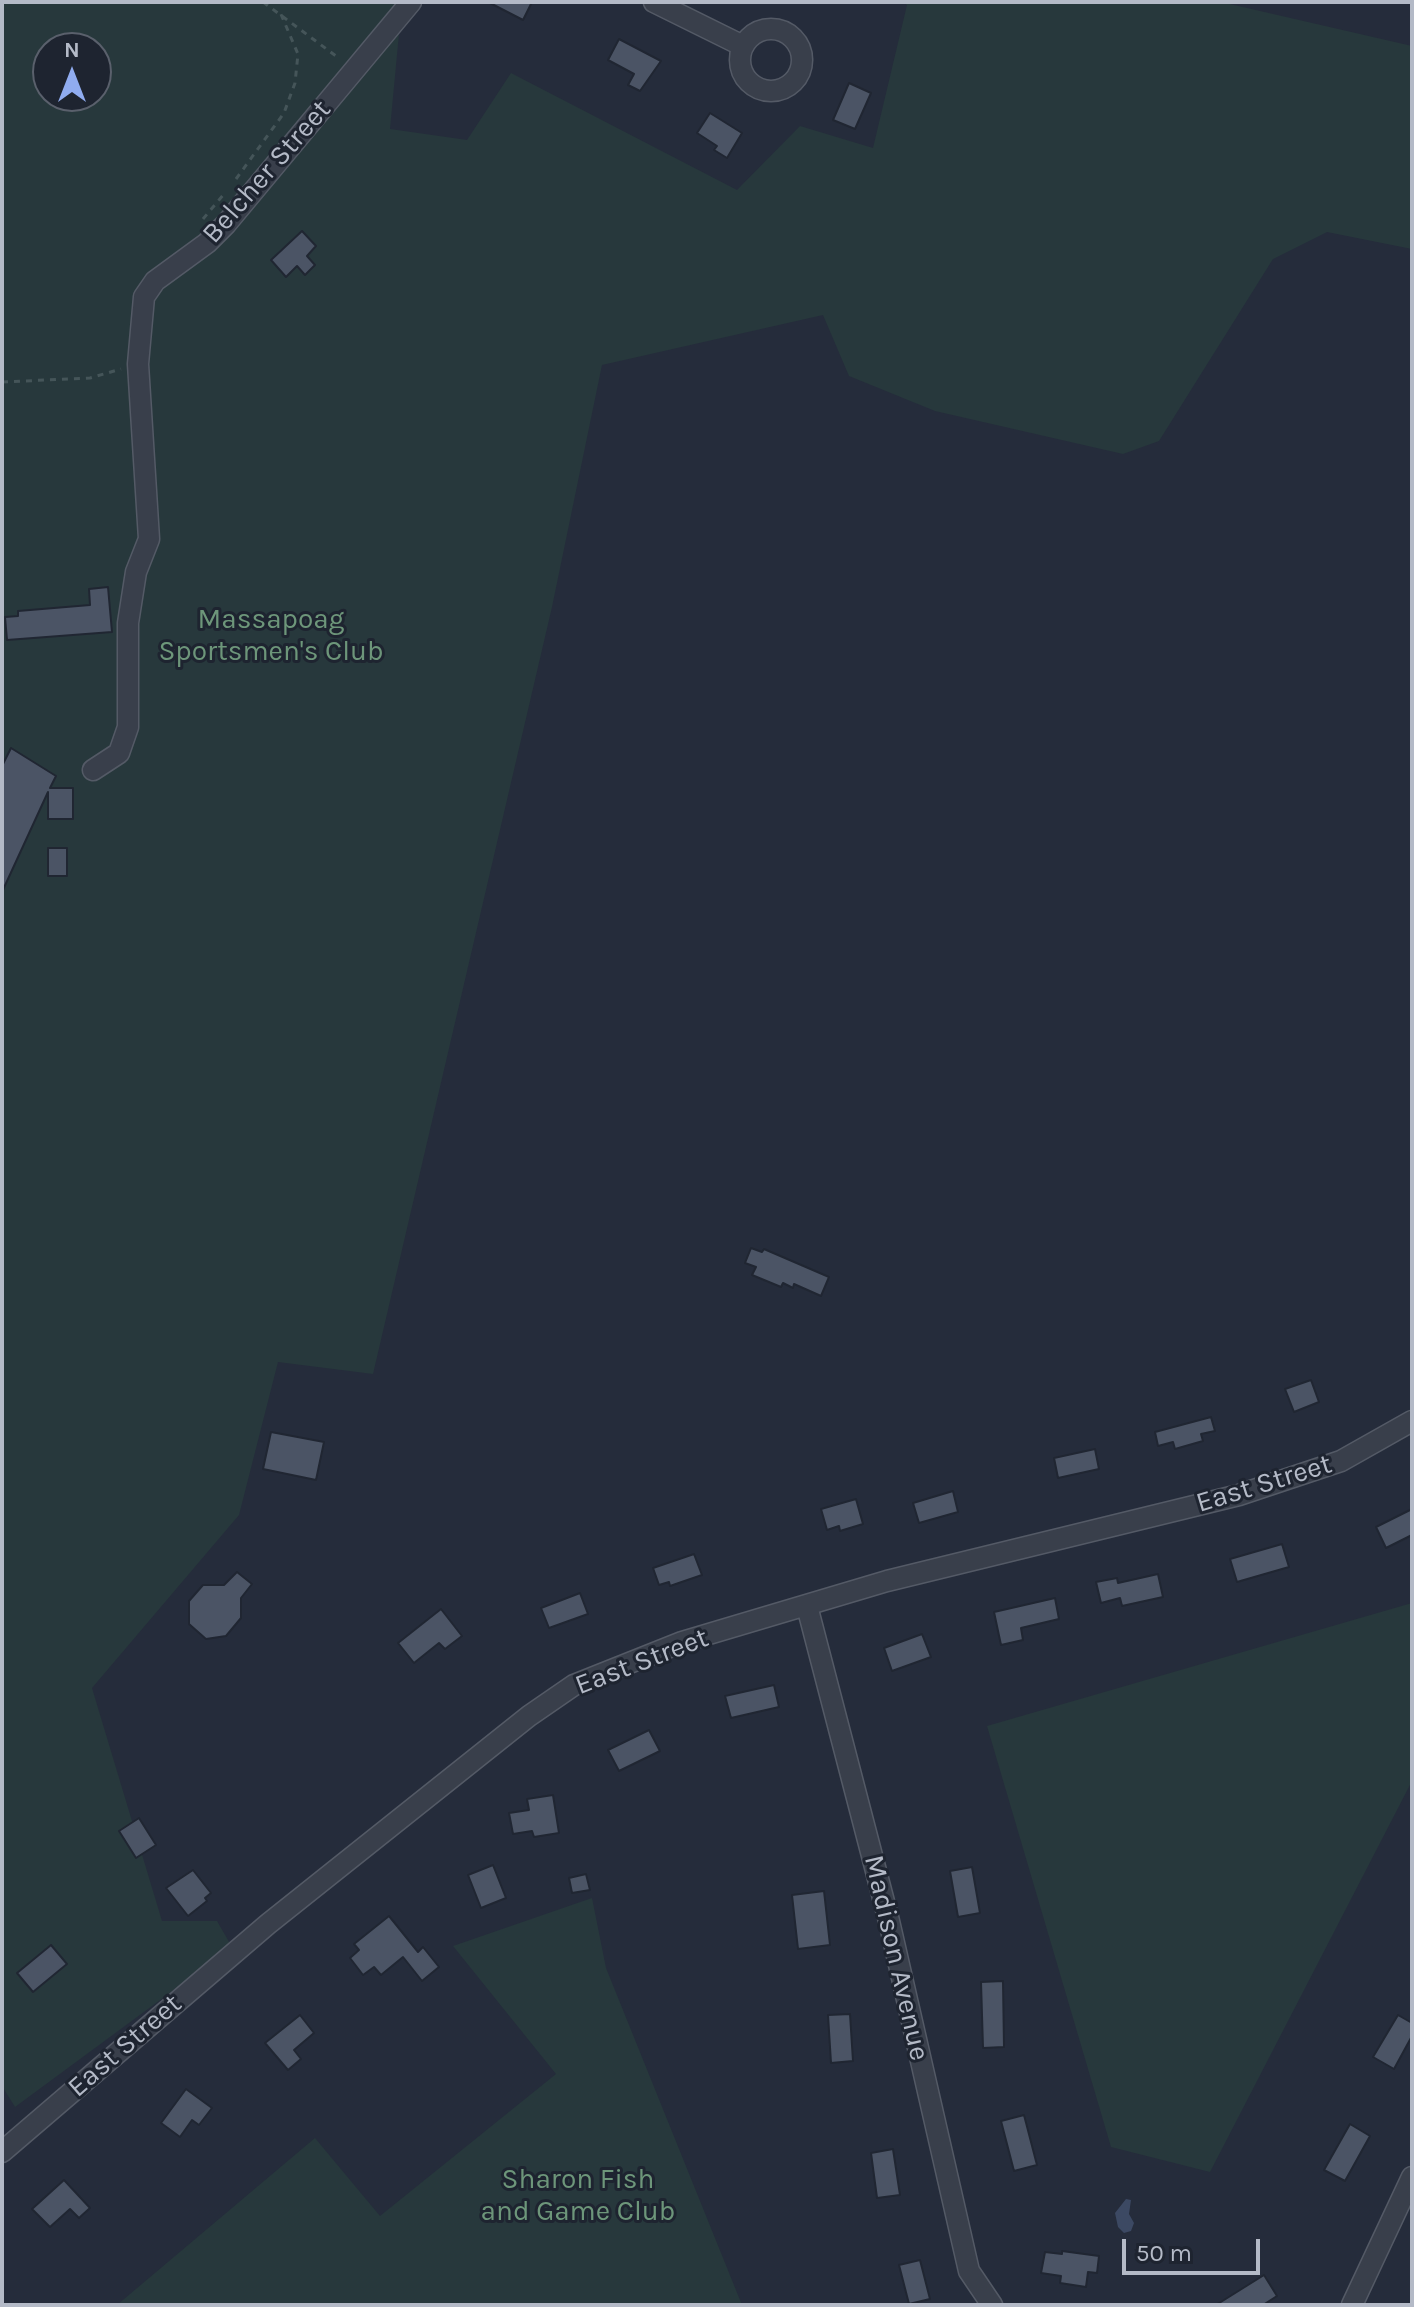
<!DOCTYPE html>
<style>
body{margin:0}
#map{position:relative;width:1414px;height:2307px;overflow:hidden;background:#252c3b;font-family:Karla,sans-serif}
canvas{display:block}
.frame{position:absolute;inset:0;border:4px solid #b4bac7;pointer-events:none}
.north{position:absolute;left:32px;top:32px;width:80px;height:80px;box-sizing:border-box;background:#1e2430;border:2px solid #5a606c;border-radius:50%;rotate:0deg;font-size:22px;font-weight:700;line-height:32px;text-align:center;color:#b4bac7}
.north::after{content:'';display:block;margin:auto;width:28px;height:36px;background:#90acf0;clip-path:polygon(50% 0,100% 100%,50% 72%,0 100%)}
.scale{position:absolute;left:1122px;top:2239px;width:138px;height:36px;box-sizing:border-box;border:4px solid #b4bac7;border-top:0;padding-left:10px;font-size:24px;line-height:28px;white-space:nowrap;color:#b4bac7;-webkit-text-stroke:6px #1e2430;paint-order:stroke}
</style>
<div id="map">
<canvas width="1414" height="2307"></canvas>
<div class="frame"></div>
<div class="north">N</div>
<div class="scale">50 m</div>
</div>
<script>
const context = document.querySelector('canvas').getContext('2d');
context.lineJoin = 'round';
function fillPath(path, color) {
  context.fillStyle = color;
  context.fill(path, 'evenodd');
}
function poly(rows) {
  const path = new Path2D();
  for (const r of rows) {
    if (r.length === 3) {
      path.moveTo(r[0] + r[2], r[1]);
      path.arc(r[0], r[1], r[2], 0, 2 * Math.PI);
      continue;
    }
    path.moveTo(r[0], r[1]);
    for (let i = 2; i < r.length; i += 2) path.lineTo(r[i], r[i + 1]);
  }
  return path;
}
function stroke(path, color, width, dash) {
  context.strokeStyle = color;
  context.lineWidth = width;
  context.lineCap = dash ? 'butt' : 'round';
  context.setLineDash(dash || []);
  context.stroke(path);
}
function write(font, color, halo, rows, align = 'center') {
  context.font = font + ' Karla,sans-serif';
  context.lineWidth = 6;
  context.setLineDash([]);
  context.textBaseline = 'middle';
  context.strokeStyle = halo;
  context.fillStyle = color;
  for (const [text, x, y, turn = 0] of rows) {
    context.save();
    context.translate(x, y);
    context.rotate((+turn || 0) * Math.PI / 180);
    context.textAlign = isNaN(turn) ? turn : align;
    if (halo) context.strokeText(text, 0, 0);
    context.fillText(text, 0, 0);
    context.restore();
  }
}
fillPath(poly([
 [2,2,402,2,390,129,467,140,511,73,737,190,800,126,873,148,907,5,903,2,1221,2,1412,46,1412,249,1327,232,1273,259,1159,441,1123,454,935,411,849,376,823,315,602,365,552,607,373,1374,278,1362,239,1515,92,1688,162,1921,217,1921,232,1947,15,2107,2,2086],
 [48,48,96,48,96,96,48,96],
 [1412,1603,1412,1781,1210,2172,1111,2147,987,1726],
 [592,1898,606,1968,742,2305,117,2305,315,2138,380,2216,556,2074,453,1946]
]), '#27383c');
fillPath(poly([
 [1126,2199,1131,2200,1129,2214,1134,2223,1131,2231,1124,2233,1118,2227,1115,2213]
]), '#3c4963');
const building = poly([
 [488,2,532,2,523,20,488,2],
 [619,39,661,61,640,91,628,85,634,74,608,60,619,39],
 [849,83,871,93,855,129,833,120,849,83],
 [710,113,742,133,727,158,714,150,717,146,697,133,710,113],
 [302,231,316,246,307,256,315,265,305,275,297,266,286,277,271,260,302,231],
 [108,587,112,632,7,640,5,617,18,616,18,611,90,605,89,589,108,587],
 [11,748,56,776,50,788,73,788,73,819,48,819,48,792,2,892,2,766,11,748],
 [48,848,67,848,67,876,48,876,48,848],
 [751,1248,762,1252,764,1249,829,1277,821,1296,794,1284,793,1288,783,1283,781,1287,752,1275,756,1267,745,1263,751,1248],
 [1311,1380,1319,1402,1294,1412,1285,1389,1311,1380],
 [1211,1417,1215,1431,1201,1434,1203,1441,1175,1449,1173,1442,1158,1446,1155,1432,1211,1417],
 [271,1432,324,1442,316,1480,263,1469,271,1432],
 [1095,1449,1099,1469,1058,1478,1054,1458,1095,1449],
 [953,1491,958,1512,919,1523,913,1503,953,1491],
 [856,1499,863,1524,840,1531,839,1526,827,1530,821,1509,856,1499],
 [1412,1509,1412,1535,1386,1548,1376,1527,1412,1509],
 [1282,1544,1289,1567,1237,1582,1230,1559,1282,1544],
 [694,1554,702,1575,670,1586,669,1582,659,1585,653,1568,694,1554],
 [237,1572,252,1584,241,1598,241,1618,226,1636,206,1639,189,1624,189,1601,203,1585,224,1585,237,1572],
 [1158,1574,1163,1597,1122,1606,1120,1598,1101,1603,1096,1582,1117,1578,1118,1583,1158,1574],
 [580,1593,588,1614,549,1628,541,1608,580,1593],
 [1055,1598,1059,1619,1021,1628,1023,1640,1001,1645,994,1612,1055,1598],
 [441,1609,462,1636,445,1649,439,1643,414,1663,398,1643,441,1609],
 [922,1634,931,1657,892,1671,884,1648,922,1634],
 [774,1685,779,1707,731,1718,725,1696,774,1685],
 [649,1730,660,1751,619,1771,608,1750,649,1730],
 [553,1795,559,1833,534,1837,532,1831,513,1834,509,1813,529,1810,527,1799,553,1795],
 [139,1818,156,1845,136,1858,119,1831,139,1818],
 [493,1865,506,1898,481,1908,468,1875,493,1865],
 [972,1867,980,1913,958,1917,950,1871,972,1867],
 [193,1870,211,1893,205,1898,207,1901,188,1916,166,1888,193,1870],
 [586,1874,590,1890,572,1893,569,1878,586,1874],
 [824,1891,830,1945,798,1949,792,1895,824,1891],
 [389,1916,418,1952,423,1947,439,1967,422,1981,403,1957,381,1975,374,1967,363,1975,350,1958,359,1950,354,1944,389,1916],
 [51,1945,67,1964,33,1992,17,1973,51,1945],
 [1003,1981,1004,2047,983,2048,981,1982,1003,1981],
 [850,2014,853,2061,831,2063,828,2015,850,2014],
 [300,2015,314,2033,294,2050,301,2059,288,2070,265,2043,300,2015],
 [1398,2015,1412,2023,1412,2036,1394,2069,1373,2057,1398,2015],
 [186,2089,212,2108,199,2125,192,2120,180,2137,161,2123,186,2089],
 [1024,2115,1037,2165,1014,2171,1001,2121,1024,2115],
 [1350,2124,1370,2136,1345,2181,1324,2170,1350,2124],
 [893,2149,900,2195,877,2198,871,2153,893,2149],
 [64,2180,90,2208,79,2218,70,2209,50,2227,32,2209,64,2180],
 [1062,2251,1099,2256,1097,2273,1088,2272,1086,2287,1060,2283,1061,2276,1041,2273,1045,2252,1062,2254,1062,2251],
 [920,2260,930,2299,909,2304,899,2265,920,2260],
 [1264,2275,1277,2296,1263,2305,1216,2305,1264,2275]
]);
fillPath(building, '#4b5465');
stroke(building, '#202632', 2);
const minor = poly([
 [654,2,743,46],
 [771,60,31],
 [93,770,119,753,128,727,128,623,136,572,149,539,138,364,144,297,155,281,207,243,226,224,411,2],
 [807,1606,889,1921,969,2271,992,2305],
 [2,2152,268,1924,529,1716,574,1685,682,1642,887,1581,1239,1495,1341,1461,1412,1421],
 [1352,2305,1412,2177]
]);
stroke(minor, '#545a66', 23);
stroke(poly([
 [263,2,340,59],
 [236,179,284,113,295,83,298,54,280,12],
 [203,219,224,194],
 [2,382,90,378,121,369]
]), '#455559', 3, [6, 6]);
stroke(minor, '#393f4b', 20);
write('28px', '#b4bac7', '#1e2430', [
 ["Belcher Street",267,172,-49],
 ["East Street",1264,1484,-17],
 ["East Street",642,1662,-21],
 ["Madison Avenue",896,1958,77],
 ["East Street",125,2046,-41]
]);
write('28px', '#6d967a', '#1e2430', [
 ["Massapoag",271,620],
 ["Sportsmen's Club",271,652],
 ["Sharon Fish",578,2180],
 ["and Game Club",578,2212]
]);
</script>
